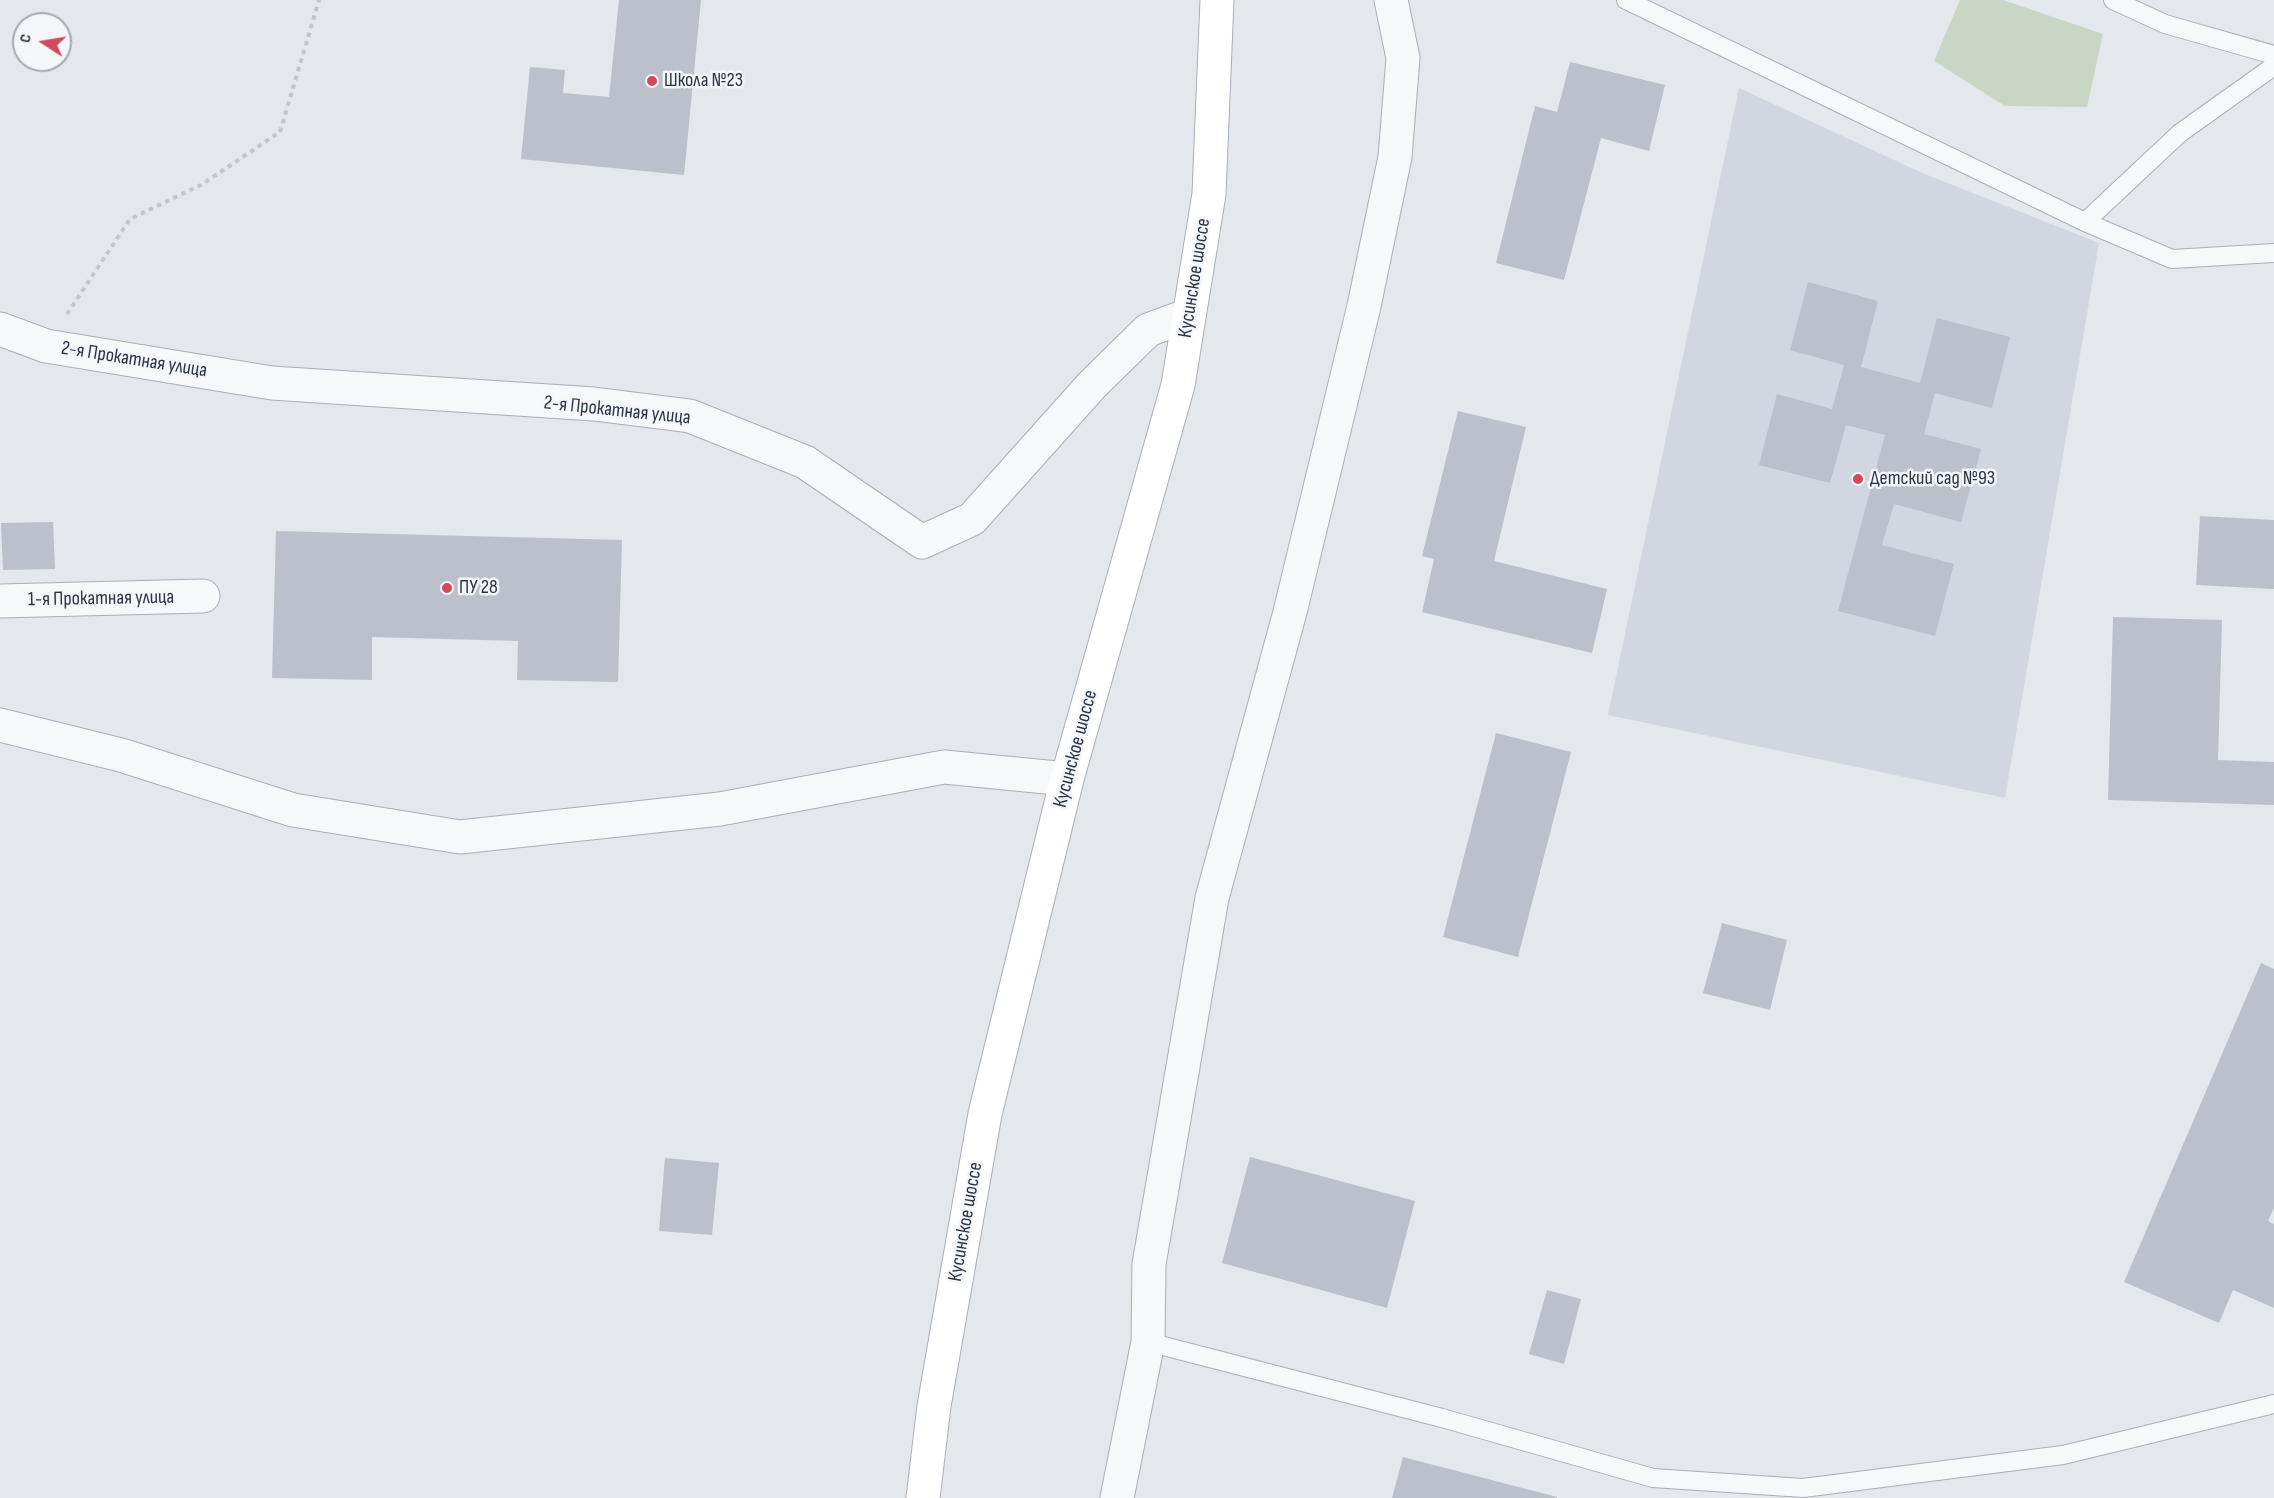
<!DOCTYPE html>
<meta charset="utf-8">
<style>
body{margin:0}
#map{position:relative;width:2274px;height:1498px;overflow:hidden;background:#e4e7ec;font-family:"Sofia Sans Condensed",sans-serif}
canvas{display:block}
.north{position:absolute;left:12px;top:12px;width:60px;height:60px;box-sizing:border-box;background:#f4f6f9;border:2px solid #a4a8b1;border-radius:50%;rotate:282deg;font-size:16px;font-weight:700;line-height:24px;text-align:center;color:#2b3445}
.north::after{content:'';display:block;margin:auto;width:21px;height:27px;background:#d1495b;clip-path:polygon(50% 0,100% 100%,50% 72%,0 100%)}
</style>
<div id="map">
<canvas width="2274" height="1498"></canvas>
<div class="north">С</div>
</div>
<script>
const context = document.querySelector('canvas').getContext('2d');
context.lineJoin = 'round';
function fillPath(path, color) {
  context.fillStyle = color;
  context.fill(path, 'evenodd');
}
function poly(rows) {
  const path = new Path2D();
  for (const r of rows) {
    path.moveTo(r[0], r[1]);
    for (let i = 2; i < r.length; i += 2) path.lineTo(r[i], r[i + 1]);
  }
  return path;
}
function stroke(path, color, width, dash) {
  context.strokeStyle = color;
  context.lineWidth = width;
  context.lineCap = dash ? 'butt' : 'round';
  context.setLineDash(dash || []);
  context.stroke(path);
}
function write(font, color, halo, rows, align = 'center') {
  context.font = font + ' "Sofia Sans Condensed",sans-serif';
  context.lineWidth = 5;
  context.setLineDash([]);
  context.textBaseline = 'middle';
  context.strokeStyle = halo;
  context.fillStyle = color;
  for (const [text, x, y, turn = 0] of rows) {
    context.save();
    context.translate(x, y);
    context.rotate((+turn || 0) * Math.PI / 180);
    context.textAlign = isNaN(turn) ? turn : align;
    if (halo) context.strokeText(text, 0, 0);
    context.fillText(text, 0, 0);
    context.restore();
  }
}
fillPath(poly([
 [1739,88,1920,172,2099,243,2005,798,1608,715]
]), '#d2d6de');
fillPath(poly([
 [1960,0,2003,0,2103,34,2087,107,2005,106,1934,61]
]), '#c9d6c5');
fillPath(poly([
 [619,0,701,0,684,175,521,159,530,67,565,70,563,93,609,97],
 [1570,62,1665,85,1649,151,1601,138,1564,280,1496,263,1535,106,1557,112],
 [1808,282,1878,301,1861,367,1920,383,1937,318,2010,337,1992,408,1935,393,1924,434,1981,449,1961,522,1894,504,1882,545,1954,564,1935,636,1838,611,1885,435,1846,425,1830,483,1759,465,1777,394,1832,409,1844,365,1790,350],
 [1458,411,1526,427,1494,561,1607,589,1592,653,1422,612,1434,559,1422,556],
 [2200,516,2274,520,2274,589,2196,585],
 [53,522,55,569,3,570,1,523],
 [276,531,622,540,618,682,517,680,518,641,372,637,372,680,272,678],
 [2113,617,2222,620,2218,760,2274,762,2274,805,2108,800],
 [1496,733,1571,752,1518,957,1443,937],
 [1722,923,1787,940,1770,1010,1703,993],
 [2261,963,2274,969,2274,1208,2268,1221,2274,1224,2274,1308,2233,1290,2219,1323,2124,1282],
 [1250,1157,1415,1201,1387,1308,1222,1263],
 [665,1158,719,1163,712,1235,659,1231],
 [1547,1290,1581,1299,1564,1364,1529,1354],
 [1403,1457,1557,1497,1557,1498,1392,1498]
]), '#bbc0ca');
const lane = poly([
 [1626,0,2085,222,2180,133,2274,66],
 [2113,0,2165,24,2274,55],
 [2085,222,2172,259,2274,253],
 [1148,1342,1442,1418,1653,1478,1803,1488,2063,1455,2274,1404]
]);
const street = poly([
 [0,329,46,346,272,383,594,404,690,416,805,462,922,542,972,519,1092,385,1148,330,1189,315],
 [0,601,203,596],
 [0,725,121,755,293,810,460,837,720,809,944,767,1067,779],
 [1117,1498,1148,1342,1149,1264,1212,898,1290,612,1364,306,1395,157,1403,58,1391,0]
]);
const secondary = poly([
 [923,1498,934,1406,985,1114,1067,779,1178,385,1209,194,1217,0]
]);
stroke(lane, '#a9aeb7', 20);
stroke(street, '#a9aeb7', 35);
stroke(secondary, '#a9aeb7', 35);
stroke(poly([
 [67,314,130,219,201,185,280,132,319,0]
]), '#c2c5cb', 4, [4.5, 4.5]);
stroke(lane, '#f7f8fa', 18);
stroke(street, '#f7f8fa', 33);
stroke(secondary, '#fff', 33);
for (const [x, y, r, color] of [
 [652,81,6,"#d1495b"],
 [1858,479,6,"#d1495b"],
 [447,588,6,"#d1495b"]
]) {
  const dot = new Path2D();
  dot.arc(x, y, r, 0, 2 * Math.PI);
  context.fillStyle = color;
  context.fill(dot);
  stroke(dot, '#f4f6f9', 2);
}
write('20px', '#2b3445', '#f4f6f9', [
 ["Школа №23",664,81],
 ["Детский сад №93",1870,479],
 ["ПУ 28",459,588]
], 'left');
write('20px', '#2b3445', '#f4f6f9', [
 ["Кусинское шоссе",1195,278,-81],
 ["2-я Прокатная улица",134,360,9],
 ["2-я Прокатная улица",617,411,6],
 ["1-я Прокатная улица",101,599,-1],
 ["Кусинское шоссе",1076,749,-75],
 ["Кусинское шоссе",966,1222,-80]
]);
</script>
